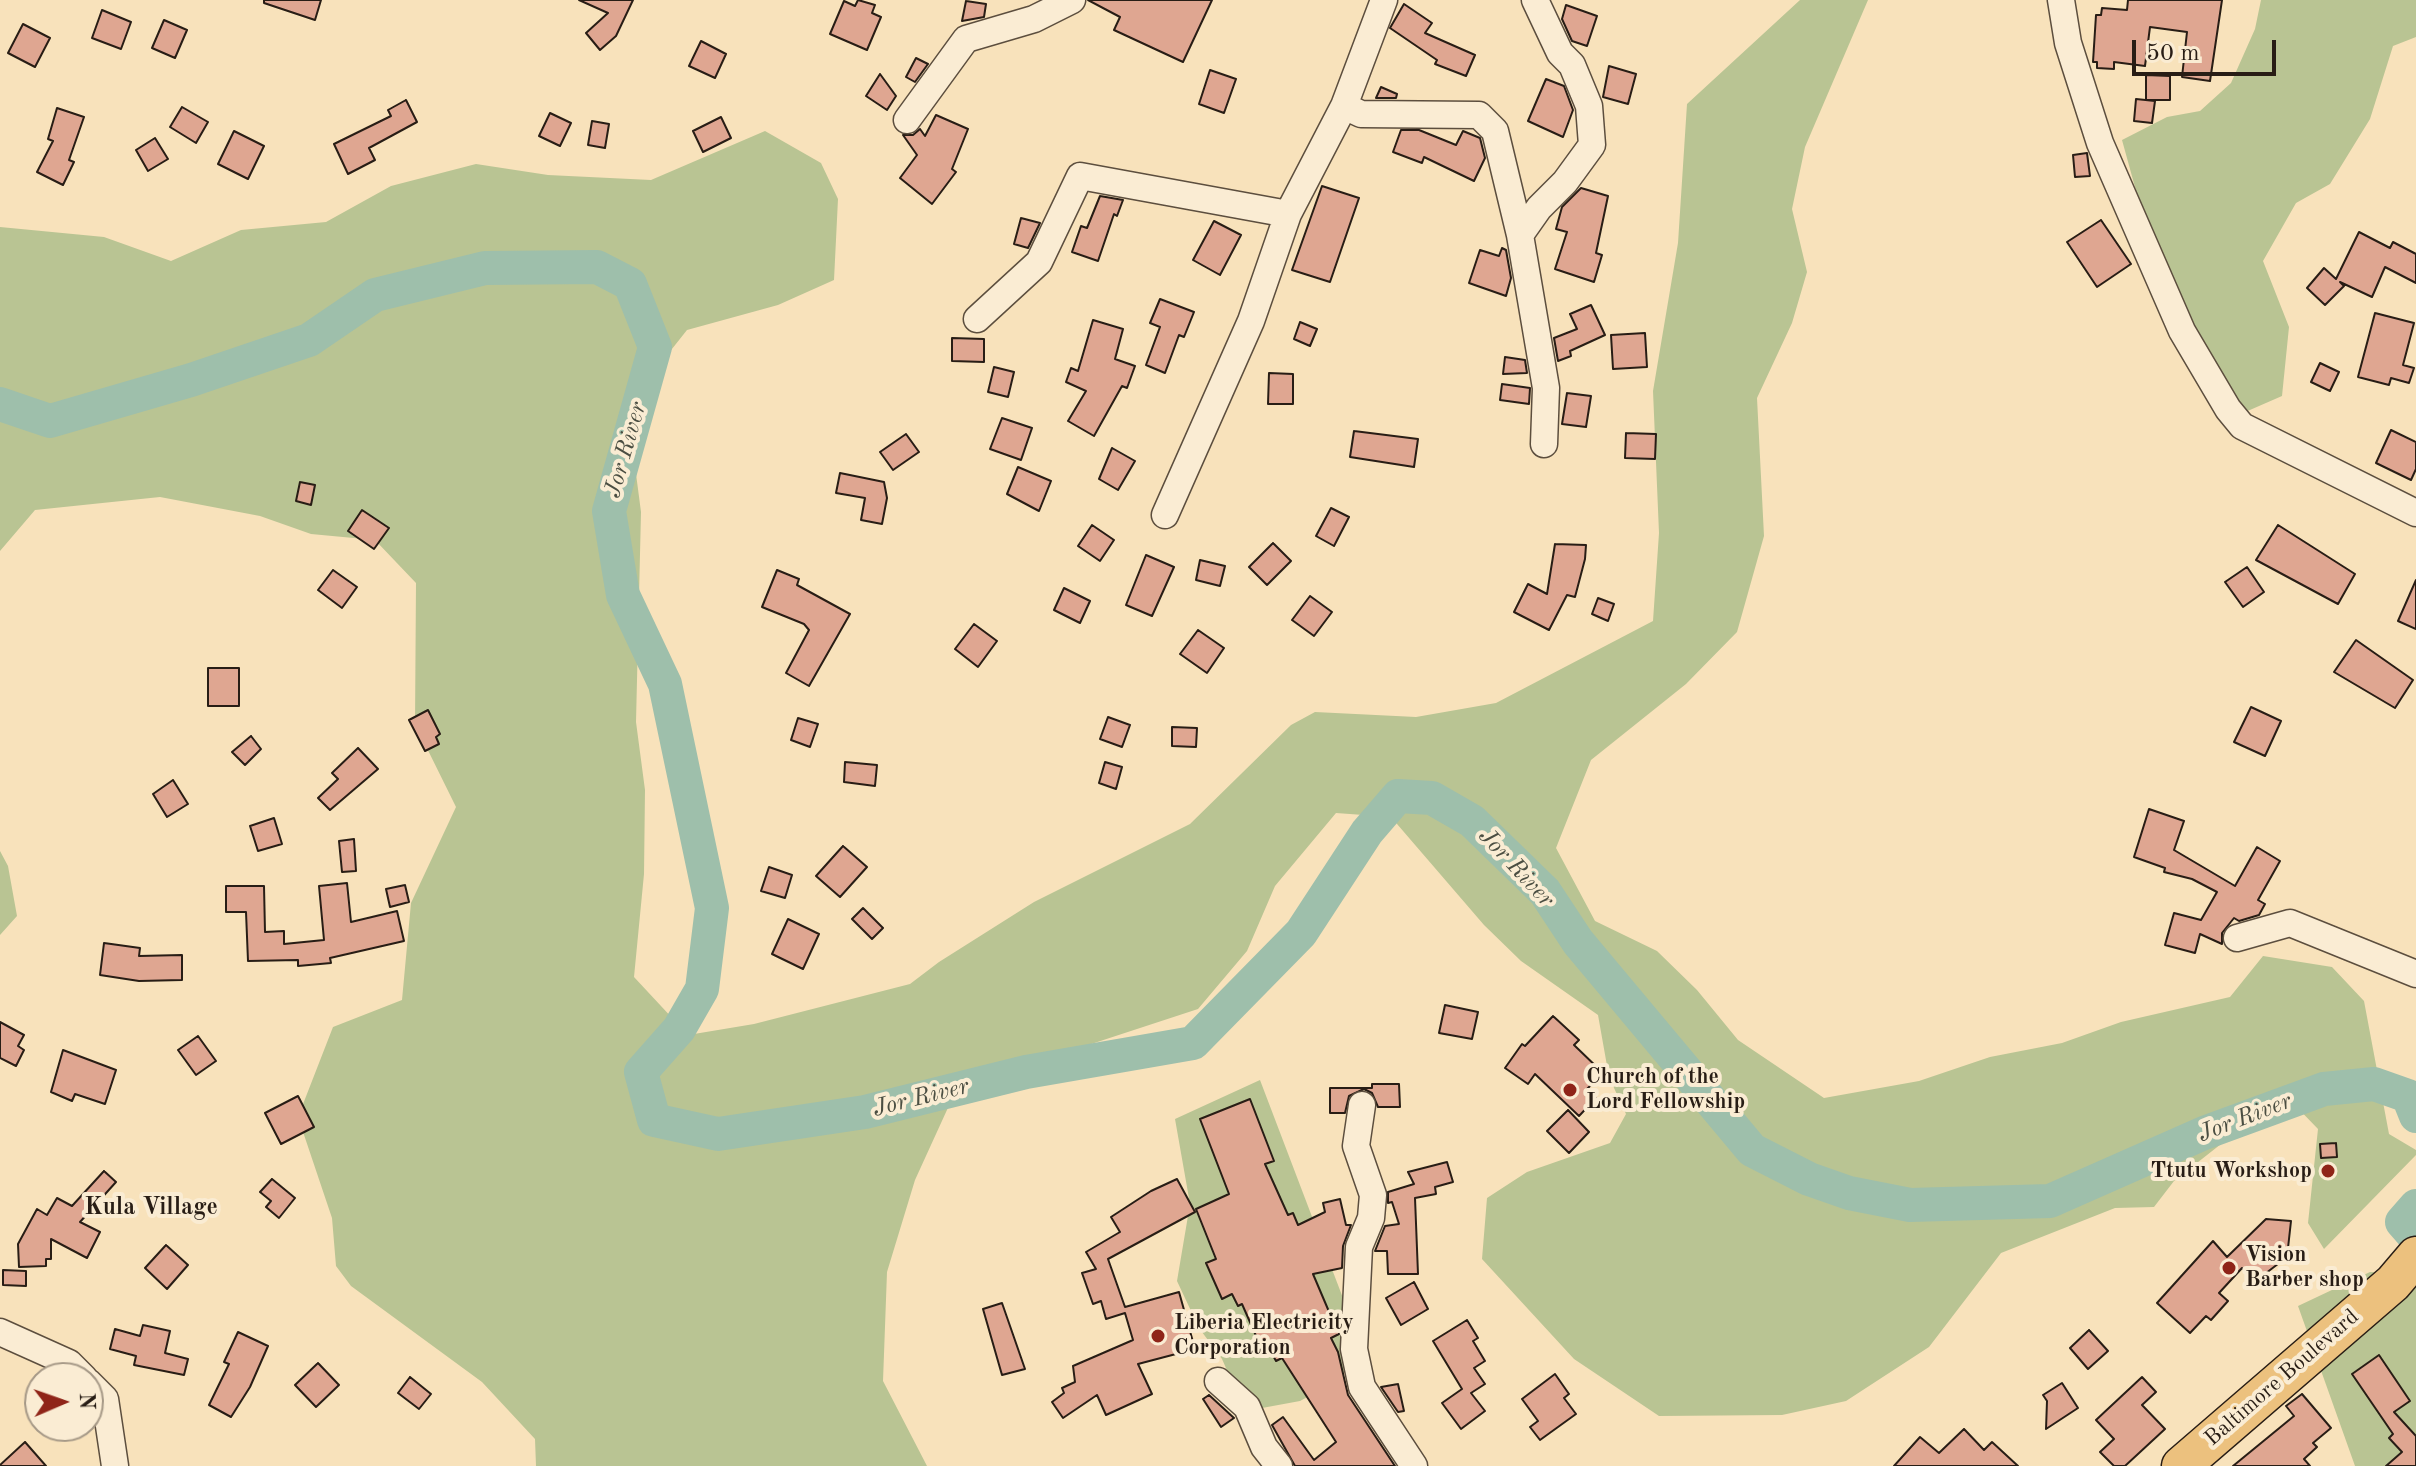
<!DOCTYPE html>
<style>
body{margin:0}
#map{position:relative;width:2416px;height:1466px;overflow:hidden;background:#f8e2bb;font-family:"Old Standard TT",serif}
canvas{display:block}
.north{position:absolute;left:24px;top:1362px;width:80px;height:80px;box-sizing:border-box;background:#faecd3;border:2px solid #a69987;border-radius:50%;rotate:88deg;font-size:22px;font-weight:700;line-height:32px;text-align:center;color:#281d15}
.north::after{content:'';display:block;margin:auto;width:28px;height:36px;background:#8f2418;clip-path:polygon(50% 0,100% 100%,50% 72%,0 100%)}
.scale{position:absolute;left:2132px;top:40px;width:144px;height:36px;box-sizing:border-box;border:4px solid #281d15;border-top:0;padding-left:10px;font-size:24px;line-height:28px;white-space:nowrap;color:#281d15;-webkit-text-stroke:6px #faecd3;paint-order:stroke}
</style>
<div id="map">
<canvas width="2416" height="1466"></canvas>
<div class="north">N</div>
<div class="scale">50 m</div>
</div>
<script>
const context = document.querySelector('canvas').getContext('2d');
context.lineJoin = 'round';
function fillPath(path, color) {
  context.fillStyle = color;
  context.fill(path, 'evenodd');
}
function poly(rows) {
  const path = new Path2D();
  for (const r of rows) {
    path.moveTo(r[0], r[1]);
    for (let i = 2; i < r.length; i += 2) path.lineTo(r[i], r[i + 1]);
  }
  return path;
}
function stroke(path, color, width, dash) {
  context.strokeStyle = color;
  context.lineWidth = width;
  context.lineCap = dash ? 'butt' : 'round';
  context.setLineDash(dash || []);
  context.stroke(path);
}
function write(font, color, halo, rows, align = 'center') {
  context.font = font + ' "Old Standard TT",serif';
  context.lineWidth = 8;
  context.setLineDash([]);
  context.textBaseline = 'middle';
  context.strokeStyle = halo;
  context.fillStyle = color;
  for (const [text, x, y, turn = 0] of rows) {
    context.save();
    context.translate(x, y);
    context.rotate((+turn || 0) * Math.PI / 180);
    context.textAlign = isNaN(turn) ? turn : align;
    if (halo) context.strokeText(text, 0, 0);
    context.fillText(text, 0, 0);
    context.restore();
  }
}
fillPath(poly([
 [1800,0,1868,0,1805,147,1792,209,1807,272,1792,323,1757,398,1764,536,1737,632,1686,684,1591,760,1556,848,1595,921,1657,951,1697,990,1738,1040,1824,1098,1919,1081,1990,1057,2062,1043,2121,1022,2230,997,2263,956,2332,967,2364,1001,2389,1134,2416,1150,2416,1155,2324,1249,2308,1223,2318,1129,2288,1098,2249,1122,2174,1181,2154,1207,2115,1208,2001,1253,1929,1347,1846,1401,1782,1415,1659,1416,1574,1359,1482,1259,1487,1198,1527,1172,1610,1143,1626,1114,1609,1077,1598,1015,1521,961,1484,925,1391,817,1336,813,1275,886,1247,951,1198,1009,957,1088,915,1180,887,1272,883,1381,927,1466,536,1466,535,1439,482,1382,351,1286,336,1266,332,1218,298,1117,333,1027,402,1000,411,903,456,807,415,724,416,583,375,540,311,534,260,516,160,497,35,510,0,551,0,227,104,237,171,261,241,230,326,222,391,186,476,164,548,175,651,180,765,131,821,163,838,199,834,280,778,305,687,330,645,383,633,451,641,512,636,722,645,790,644,874,634,977,688,1035,754,1024,910,984,939,962,1034,902,1190,824,1291,725,1315,712,1416,717,1496,703,1653,621,1659,533,1653,391,1678,243,1687,104],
 [2261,0,2416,0,2416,37,2393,46,2370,119,2330,184,2296,203,2263,261,2289,327,2282,396,2243,413,2200,353,2138,198,2122,140,2167,117,2200,111,2231,83,2255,29],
 [0,851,8,866,17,916,0,935],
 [1260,1080,1346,1306,1354,1349,1341,1379,1300,1401,1262,1408,1237,1393,1222,1359,1199,1328,1177,1281,1190,1204,1175,1119],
 [2370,1272,2416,1274,2416,1466,2355,1466,2298,1306]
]), '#b9c493');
stroke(poly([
 [0,404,50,421,191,380,309,340,375,295,485,268,597,267,630,284,655,347,609,511,623,595,665,684,712,908,702,989,679,1029,641,1072,654,1120,718,1134,865,1112,1026,1072,1193,1043,1301,933,1367,832,1398,796,1432,798,1472,821,1545,892,1578,942,1752,1150,1809,1179,1849,1193,1910,1205,2050,1201,2204,1133,2324,1089,2374,1084,2408,1096,2416,1116],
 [2416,1206,2402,1222,2416,1238]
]), '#9ebfab', 34);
const building = poly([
 [264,0,321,0,315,20,264,3,264,0],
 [579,0,633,0,616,36,600,50,586,33,608,13,579,0],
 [858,0,875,5,872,13,881,17,867,50,830,34,844,1,855,6,858,0],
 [1088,0,1212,0,1183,62,1114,30,1120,17,1088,0],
 [2128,0,2222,0,2210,81,2182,77,2187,32,2150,27,2145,66,2114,62,2114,69,2097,68,2097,62,2093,62,2096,15,2101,15,2102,8,2127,10,2128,0],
 [966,1,986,4,984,17,962,21,966,1],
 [1404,4,1432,23,1425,33,1475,55,1466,76,1435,64,1437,60,1390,28,1404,4],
 [1566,5,1597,16,1587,46,1572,41,1562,19,1566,5],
 [102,10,131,22,121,49,92,38,102,10],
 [164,20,187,30,175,58,152,48,164,20],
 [23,24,50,38,35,67,8,53,23,24],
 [701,41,726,54,715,78,689,66,701,41],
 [916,58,928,64,915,82,906,77,916,58],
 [1609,66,1636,74,1628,104,1603,97,1609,66],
 [1210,70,1236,79,1224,113,1199,104,1210,70],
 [880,74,896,96,887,110,866,96,880,74],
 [2146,75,2170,76,2170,100,2146,100,2146,75],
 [1546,79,1564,86,1573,110,1563,137,1528,121,1546,79],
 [1381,87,1397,94,1396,98,1376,98,1381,87],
 [2136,99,2155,101,2152,123,2134,121,2136,99],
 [406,100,417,122,369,148,375,160,348,174,334,144,391,116,388,110,406,100],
 [182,107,208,122,196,143,170,127,182,107],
 [57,108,84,117,69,160,74,162,63,185,37,172,53,141,48,139,57,108],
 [550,113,571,123,560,146,539,136,550,113],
 [936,115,968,129,952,169,956,172,932,204,900,178,917,155,903,135,913,135,920,129,925,136,936,115],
 [721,117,731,138,703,152,693,131,721,117],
 [592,121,609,124,605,148,588,145,592,121],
 [1401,130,1419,130,1456,145,1463,131,1480,138,1485,158,1474,181,1424,157,1422,163,1393,152,1401,130],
 [234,131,264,146,248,179,218,164,234,131],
 [155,138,168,159,148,171,136,150,155,138],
 [2087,153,2090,176,2075,177,2073,155,2087,153],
 [1322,186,1359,198,1330,282,1292,270,1322,186],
 [1581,188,1608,196,1596,253,1602,255,1594,282,1555,269,1567,232,1556,229,1562,207,1581,188],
 [1100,196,1123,200,1117,216,1114,214,1098,261,1072,252,1081,226,1087,228,1100,196],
 [1021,218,1040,223,1028,248,1014,244,1021,218],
 [2101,220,2131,264,2097,287,2067,242,2101,220],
 [1214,221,1241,235,1220,275,1193,260,1214,221],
 [2359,232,2390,248,2393,242,2416,254,2416,283,2385,267,2372,297,2340,282,2344,286,2325,305,2307,288,2324,268,2336,279,2359,232],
 [1502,248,1506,250,1511,278,1506,296,1469,283,1480,250,1499,256,1502,248],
 [1160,299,1194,312,1184,337,1179,335,1165,373,1146,365,1160,327,1150,323,1160,299],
 [1591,305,1605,335,1570,351,1571,356,1558,361,1554,338,1577,329,1570,314,1591,305],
 [2375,313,2414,323,2403,365,2414,368,2409,383,2391,378,2389,385,2358,377,2375,313],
 [1093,320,1123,329,1115,359,1135,366,1127,388,1122,386,1094,436,1068,421,1086,391,1066,382,1071,368,1078,371,1093,320],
 [1300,322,1317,329,1310,346,1294,339,1300,322],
 [1645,333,1647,367,1613,369,1611,335,1645,333],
 [952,338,984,339,984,362,952,361,952,338],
 [1505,357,1525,360,1527,373,1503,374,1505,357],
 [2320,363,2339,372,2330,391,2311,382,2320,363],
 [994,367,1014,372,1008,397,988,392,994,367],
 [1269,373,1293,374,1293,404,1268,404,1269,373],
 [1502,384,1530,388,1529,404,1500,400,1502,384],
 [1567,393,1591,396,1586,427,1562,424,1567,393],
 [1002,418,1032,428,1021,460,990,449,1002,418],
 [2391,430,2416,442,2416,469,2411,480,2376,463,2391,430],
 [1354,431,1418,439,1414,467,1350,457,1354,431],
 [1626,433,1656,434,1655,459,1625,458,1626,433],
 [906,434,919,452,893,470,880,452,906,434],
 [1112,448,1135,461,1118,490,1099,479,1112,448],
 [1018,467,1051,481,1039,511,1007,494,1018,467],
 [840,473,884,482,887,498,882,524,861,520,865,498,836,493,840,473],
 [300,482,315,485,311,505,296,501,300,482],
 [1331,508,1349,517,1334,546,1316,536,1331,508],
 [362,510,389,528,374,549,348,531,362,510],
 [1092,525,1114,540,1100,561,1078,546,1092,525],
 [2278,525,2355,574,2338,604,2256,560,2278,525],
 [1273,543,1291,561,1267,585,1249,567,1273,543],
 [1555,544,1586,545,1585,559,1575,597,1567,595,1549,630,1514,612,1528,584,1547,594,1555,544],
 [1146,555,1174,567,1152,616,1126,605,1146,555],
 [1200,560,1225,566,1220,586,1196,580,1200,560],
 [2247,567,2264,592,2243,607,2225,582,2247,567],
 [333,570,357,587,342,608,318,590,333,570],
 [777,570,799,579,797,585,850,614,809,686,786,673,809,630,804,624,762,607,777,570],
 [2416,580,2416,629,2398,621,2416,580],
 [1064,588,1090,601,1080,623,1054,610,1064,588],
 [1310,596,1332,612,1314,636,1292,620,1310,596],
 [1598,598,1614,604,1608,621,1592,614,1598,598],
 [974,624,997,641,978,667,955,649,974,624],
 [1198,630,1224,648,1207,673,1180,654,1198,630],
 [2356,640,2413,680,2395,708,2334,672,2356,640],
 [208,668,239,668,239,706,208,706,208,668],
 [2251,707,2281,721,2265,756,2234,742,2251,707],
 [428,710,440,734,436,737,439,744,425,751,409,720,428,710],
 [1108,717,1130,725,1122,747,1100,739,1108,717],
 [798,718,818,724,810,747,791,740,798,718],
 [1172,727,1197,728,1196,747,1172,746,1172,727],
 [251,736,261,749,245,765,232,752,251,736],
 [358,748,378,769,330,810,318,798,338,779,332,773,358,748],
 [845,762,877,765,875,786,844,782,845,762],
 [1105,762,1122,767,1116,789,1099,783,1105,762],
 [173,780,188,804,167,817,153,794,173,780],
 [2149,809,2184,821,2174,850,2235,886,2257,847,2280,861,2258,900,2265,904,2259,915,2239,921,2234,918,2222,933,2222,944,2200,934,2195,953,2165,945,2174,913,2201,920,2217,892,2192,879,2164,872,2165,868,2134,857,2149,809],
 [274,818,282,844,258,851,250,826,274,818],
 [354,839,356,871,342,872,339,841,354,839],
 [843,846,867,867,840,897,816,876,843,846],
 [769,867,792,875,785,898,761,891,769,867],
 [347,883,351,922,397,911,404,941,330,958,331,963,298,966,298,960,248,961,246,912,226,912,226,886,264,886,265,932,284,931,284,944,324,940,319,886,347,883],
 [405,885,409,902,390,907,386,889,405,885],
 [863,908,883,928,872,939,852,919,863,908],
 [788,919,819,934,803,969,772,954,788,919],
 [104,943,140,948,139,956,182,955,182,980,139,981,100,975,104,943],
 [1445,1005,1478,1012,1472,1039,1439,1033,1445,1005],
 [1553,1016,1579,1040,1574,1045,1603,1073,1587,1089,1596,1098,1579,1116,1535,1074,1528,1084,1505,1068,1522,1044,1525,1046,1553,1016],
 [0,1022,24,1035,18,1046,24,1050,16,1066,0,1058,0,1022],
 [198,1036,216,1061,196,1075,178,1050,198,1036],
 [63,1050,116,1070,105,1104,75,1094,72,1101,51,1092,63,1050],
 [1372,1084,1399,1084,1400,1107,1378,1107,1372,1093,1364,1089,1349,1096,1345,1113,1330,1113,1330,1088,1372,1088,1372,1084],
 [298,1096,314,1127,281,1144,265,1113,298,1096],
 [1250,1099,1274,1161,1265,1164,1288,1215,1293,1213,1298,1225,1325,1212,1323,1203,1340,1199,1346,1225,1351,1225,1343,1246,1342,1268,1313,1274,1330,1314,1334,1312,1339,1323,1339,1334,1331,1338,1338,1352,1348,1395,1395,1466,1295,1466,1272,1425,1283,1417,1314,1460,1336,1442,1282,1358,1276,1361,1270,1350,1264,1354,1242,1304,1238,1306,1232,1294,1222,1299,1206,1263,1216,1259,1196,1209,1229,1194,1200,1119,1250,1099],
 [1568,1110,1589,1132,1569,1153,1547,1131,1568,1110],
 [2336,1143,2337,1157,2321,1158,2320,1144,2336,1143],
 [1447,1162,1453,1182,1435,1187,1436,1194,1415,1198,1418,1274,1388,1274,1387,1251,1375,1251,1385,1226,1399,1224,1392,1202,1388,1203,1388,1192,1414,1184,1408,1172,1447,1162],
 [104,1171,116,1182,80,1222,100,1232,87,1258,51,1239,51,1259,46,1259,46,1266,19,1267,18,1244,37,1209,47,1215,57,1198,72,1206,104,1171],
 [272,1179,295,1198,279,1218,266,1207,271,1201,260,1192,272,1179],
 [1177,1179,1195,1212,1108,1259,1125,1307,1179,1292,1195,1349,1138,1364,1152,1394,1106,1415,1097,1395,1063,1418,1052,1402,1064,1393,1062,1388,1075,1382,1073,1366,1133,1340,1125,1313,1106,1319,1101,1301,1093,1304,1082,1273,1096,1269,1086,1252,1120,1232,1111,1217,1151,1191,1177,1179],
 [2266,1219,2291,1221,2287,1257,2257,1280,2242,1268,2219,1293,2228,1301,2211,1320,2206,1316,2190,1333,2157,1303,2213,1241,2227,1257,2266,1219],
 [166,1245,188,1265,167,1289,145,1268,166,1245],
 [3,1270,26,1271,26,1286,3,1285,3,1270],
 [1414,1282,1428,1309,1401,1325,1386,1298,1414,1282],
 [1002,1303,1025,1369,1002,1375,983,1309,1002,1303],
 [1467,1320,1478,1338,1473,1341,1485,1361,1474,1368,1485,1384,1471,1393,1485,1411,1461,1429,1442,1403,1462,1389,1433,1341,1467,1320],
 [143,1325,170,1331,165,1353,188,1359,184,1375,134,1365,136,1356,110,1349,115,1329,140,1336,143,1325],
 [2089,1330,2108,1351,2088,1369,2070,1348,2089,1330],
 [238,1332,268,1346,250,1387,231,1417,209,1405,229,1364,224,1362,238,1332],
 [2379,1355,2410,1401,2394,1412,2416,1436,2416,1466,2386,1466,2402,1452,2389,1438,2393,1434,2352,1374,2379,1355],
 [318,1363,339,1385,316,1407,295,1385,318,1363],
 [1555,1374,1569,1394,1564,1398,1576,1414,1540,1440,1530,1427,1538,1421,1522,1399,1555,1374],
 [410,1377,431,1394,419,1409,398,1393,410,1377],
 [2142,1377,2156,1392,2142,1405,2165,1429,2125,1466,2114,1466,2100,1452,2114,1439,2096,1420,2142,1377],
 [2062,1383,2078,1408,2046,1429,2047,1401,2043,1395,2062,1383],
 [1398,1384,1404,1411,1398,1412,1381,1387,1398,1384],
 [2302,1394,2331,1428,2313,1443,2317,1447,2304,1459,2310,1466,2233,1466,2294,1416,2286,1406,2302,1394],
 [1209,1395,1234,1418,1221,1427,1203,1399,1209,1395],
 [1964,1429,1984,1450,1992,1442,2018,1466,1894,1466,1920,1437,1939,1453,1964,1429],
 [25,1442,46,1466,0,1466,0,1465,25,1442]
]);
fillPath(building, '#dfa691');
stroke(building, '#281d15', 2);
const minor = poly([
 [2061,0,2068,43,2100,143,2182,331,2228,409,2242,426,2416,513],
 [1344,106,1361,114,1479,115,1495,131,1520,235,1546,388,1544,444],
 [907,120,966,39,1034,19,1072,0],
 [1520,235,1539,208,1565,182,1592,145,1589,106,1572,65,1560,53,1535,0],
 [977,319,1039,262,1080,176,1288,214],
 [1165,515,1251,321,1288,214,1344,106,1384,0],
 [2237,938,2290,923,2416,974],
 [1362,1105,1356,1146,1373,1195,1371,1218,1359,1247,1354,1349,1362,1387,1414,1466],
 [0,1332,69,1363,84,1378],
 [1218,1381,1247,1407,1264,1447,1279,1466],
 [88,1382,105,1399,115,1466]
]);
const highway = poly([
 [2181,1466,2393,1283,2416,1256]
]);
stroke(minor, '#5c4e3e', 29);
stroke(highway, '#281d15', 41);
stroke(minor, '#faecd3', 26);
stroke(highway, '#ecc17e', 38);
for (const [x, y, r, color] of [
 [1570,1090,8,"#8f2418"],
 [2328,1171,8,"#8f2418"],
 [2229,1268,8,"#8f2418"],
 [1158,1336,8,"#8f2418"]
]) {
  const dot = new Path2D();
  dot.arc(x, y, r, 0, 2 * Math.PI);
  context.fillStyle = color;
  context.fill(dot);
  stroke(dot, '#faecd3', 3);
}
write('bold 22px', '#281d15', '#faecd3', [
 ["Church of the",1586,1077],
 ["Lord Fellowship",1586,1102],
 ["Ttutu Workshop",2312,1171,"right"],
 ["Vision",2245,1255],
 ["Barber shop",2245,1280],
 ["Liberia Electricity",1174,1323],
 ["Corporation",1174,1348]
], 'left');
write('22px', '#281d15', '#faecd3', [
 ["Baltimore Boulevard",2282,1378,-41]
]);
write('italic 24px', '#4b4e42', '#faecd3', [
 ["Jor River",626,450,-74],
 ["Jor River",1516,868,47],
 ["Jor River",921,1098,-14],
 ["Jor River",2245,1118,-21]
]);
write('bold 24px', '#281d15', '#faecd3', [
 ["Kula Village",151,1208]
]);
</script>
